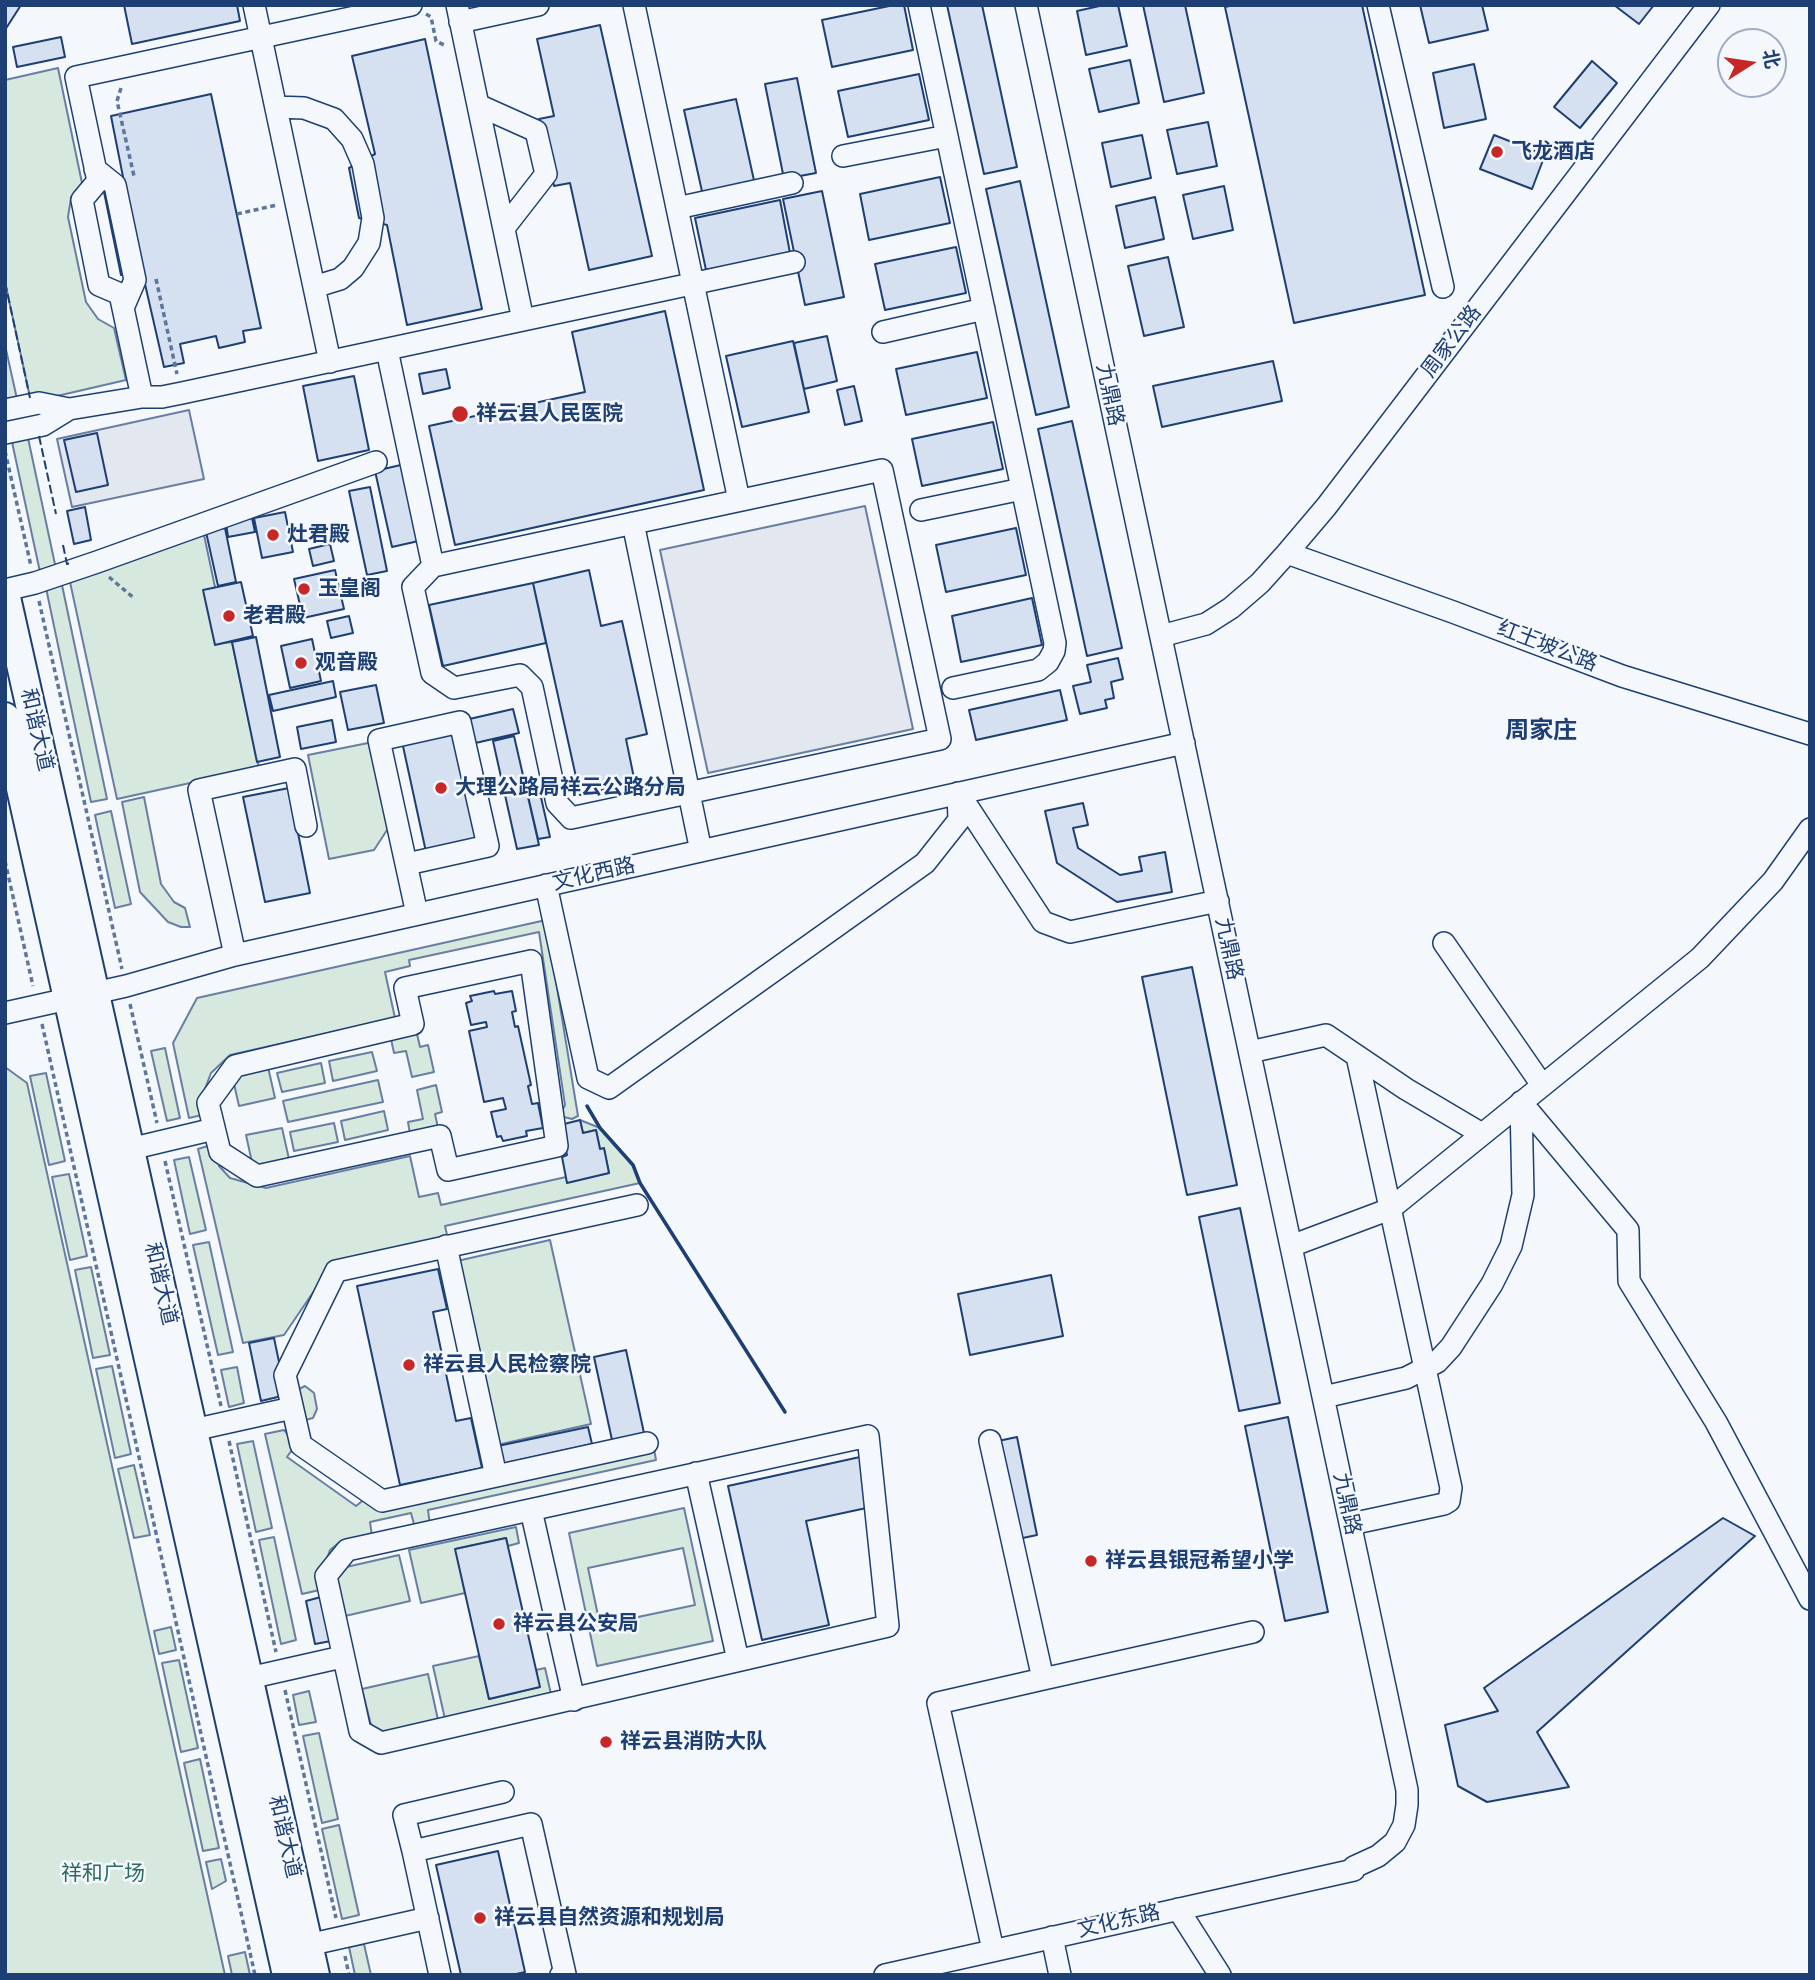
<!DOCTYPE html>
<meta charset="utf-8">
<style>
body{margin:0}
#map{position:relative;width:1815px;height:1980px;overflow:hidden;background:#f4f7fb;font-family:Signika,"Noto Sans SC",sans-serif}
canvas{display:block}
.frame{position:absolute;inset:0;border:7px solid #1d3f73;pointer-events:none}
.north{position:absolute;left:1717px;top:28px;width:70px;height:70px;box-sizing:border-box;background:#f4f7fb;border:2px solid #9eadc5;border-radius:50%;rotate:78deg;font-size:19px;font-weight:700;line-height:28px;text-align:center;color:#1d3f73}
.north::after{content:'';display:block;margin:auto;width:24px;height:32px;background:#c62828;clip-path:polygon(50% 0,100% 100%,50% 72%,0 100%)}
</style>
<div id="map">
<canvas width="1815" height="1980"></canvas>
<div class="frame"></div>
<div class="north">北</div>
</div>
<script>
const context = document.querySelector('canvas').getContext('2d');
context.lineJoin = 'round';
function fillPath(path, color) {
  context.fillStyle = color;
  context.fill(path, 'evenodd');
}
function poly(rows) {
  const path = new Path2D();
  for (const r of rows) {
    path.moveTo(r[0], r[1]);
    for (let i = 2; i < r.length; i += 2) path.lineTo(r[i], r[i + 1]);
  }
  return path;
}
function stroke(path, color, width, dash) {
  context.strokeStyle = color;
  context.lineWidth = width;
  context.lineCap = dash ? 'butt' : 'round';
  context.setLineDash(dash || []);
  context.stroke(path);
}
function write(font, color, halo, rows, align = 'center') {
  context.font = font + ' Signika,"Noto Sans SC",sans-serif';
  context.lineWidth = 5;
  context.setLineDash([]);
  context.textBaseline = 'middle';
  context.strokeStyle = halo;
  context.fillStyle = color;
  for (const [text, x, y, turn = 0] of rows) {
    context.save();
    context.translate(x, y);
    context.rotate((+turn || 0) * Math.PI / 180);
    context.textAlign = isNaN(turn) ? turn : align;
    if (halo) context.strokeText(text, 0, 0);
    context.fillText(text, 0, 0);
    context.restore();
  }
}
const green = poly([
 [58,68,82,183,71,198,68,217,86,302,98,319,114,328,126,380,31,402,5,282,5,80,58,68],
 [5,345,17,399,5,401,5,345],
 [28,438,56,569,40,572,12,442,28,438],
 [203,530,215,587,216,644,232,642,259,768,117,799,70,582,203,530],
 [62,585,107,799,91,802,46,588,62,585],
 [373,742,391,824,374,850,329,859,308,755,373,742],
 [144,797,161,884,174,902,185,908,190,927,181,927,168,922,140,892,122,802,144,797],
 [111,811,131,904,115,908,95,815,111,811],
 [546,920,578,1116,572,1119,564,1117,561,1113,565,1105,539,932,409,960,410,966,385,972,395,1018,230,1055,211,1073,200,1102,202,1115,189,1118,173,1043,197,998,546,920],
 [417,1034,420,1047,428,1045,434,1072,412,1077,406,1051,394,1053,391,1039,417,1034],
 [165,1048,180,1118,167,1121,151,1051,165,1048],
 [372,1052,377,1071,333,1081,329,1061,372,1052],
 [321,1063,325,1083,282,1092,277,1073,321,1063],
 [5,1067,27,1083,225,1975,5,1975,5,1067],
 [268,1067,275,1098,239,1106,232,1075,268,1067],
 [46,1073,65,1161,49,1165,30,1076,46,1073],
 [378,1080,383,1102,288,1122,283,1101,378,1080],
 [436,1085,442,1112,435,1114,438,1128,410,1134,408,1122,423,1119,417,1090,436,1085],
 [384,1111,388,1130,345,1140,341,1121,384,1111],
 [580,1120,600,1128,633,1165,640,1183,445,1226,448,1239,327,1272,284,1335,243,1343,198,1149,214,1144,219,1166,230,1178,266,1188,410,1156,419,1197,438,1193,441,1205,566,1177,568,1182,609,1173,604,1149,600,1149,596,1130,583,1133,580,1120],
 [334,1123,338,1142,294,1151,290,1132,334,1123],
 [282,1128,289,1159,253,1167,246,1135,282,1128],
 [189,1157,206,1230,190,1234,174,1160,189,1157],
 [69,1174,87,1256,70,1260,52,1177,69,1174],
 [550,1240,591,1424,497,1445,457,1261,550,1240],
 [209,1242,233,1352,218,1355,193,1245,209,1242],
 [91,1267,110,1355,93,1358,75,1270,91,1267],
 [112,1366,131,1454,115,1458,96,1369,112,1366],
 [237,1367,244,1403,229,1407,221,1370,237,1367],
 [305,1386,314,1393,317,1409,313,1418,305,1420,297,1390,305,1386],
 [284,1430,296,1444,287,1457,356,1506,367,1497,654,1449,656,1460,428,1510,430,1525,415,1528,411,1513,370,1522,372,1536,341,1541,330,1550,321,1575,324,1589,302,1594,265,1434,284,1430],
 [253,1441,272,1528,256,1532,237,1444,253,1441],
 [134,1465,150,1535,134,1538,118,1469,134,1465],
 [684,1508,713,1641,597,1666,569,1533,684,1508],
 [683,1548,695,1605,600,1625,588,1568,683,1548],
 [516,1527,519,1543,508,1546,506,1538,456,1549,465,1593,421,1603,409,1550,516,1527],
 [274,1537,296,1640,281,1644,259,1540,274,1537],
 [399,1555,410,1601,345,1616,335,1576,342,1568,399,1555],
 [171,1627,176,1650,159,1654,154,1631,171,1627],
 [479,1656,489,1699,539,1687,536,1670,545,1668,551,1694,445,1719,433,1666,479,1656],
 [179,1660,198,1748,181,1752,162,1663,179,1660],
 [428,1674,438,1720,381,1733,372,1729,362,1689,428,1674],
 [309,1691,316,1722,299,1725,293,1695,309,1691],
 [319,1733,338,1819,322,1823,303,1736,319,1733],
 [200,1759,219,1848,203,1851,184,1763,200,1759],
 [339,1825,359,1915,342,1919,322,1829,339,1825],
 [221,1859,226,1881,212,1889,206,1862,221,1859],
 [364,1944,371,1975,355,1975,349,1947,364,1944],
 [245,1952,250,1975,232,1975,228,1956,245,1952]
]);
fillPath(green, '#d7e8df');
stroke(green, '#687fa3', 2);
const parking = poly([
 [189,410,204,479,72,507,57,439,189,410],
 [865,506,913,729,708,773,660,550,865,506]
]);
fillPath(parking, '#e3e8f0');
stroke(parking, '#687fa3', 2);
const building = poly([
 [5,5,21,5,5,30,5,5],
 [124,5,237,5,240,21,132,44,124,5],
 [894,5,904,5,913,50,832,67,822,20,894,5],
 [947,5,982,5,1017,167,984,174,947,5],
 [1104,5,1118,5,1127,46,1086,55,1077,11,1104,5],
 [1143,5,1185,5,1204,93,1164,102,1143,5],
 [1234,5,1362,5,1425,295,1294,323,1225,7,1234,5],
 [1420,5,1482,5,1488,30,1429,43,1420,5],
 [1614,5,1654,5,1639,24,1614,5],
 [600,25,652,256,589,270,570,183,554,186,539,119,554,116,537,39,600,25],
 [61,37,65,57,17,67,13,47,61,37],
 [425,39,482,309,407,325,387,225,359,218,349,168,375,154,352,56,425,39],
 [1130,60,1139,103,1099,112,1089,69,1130,60],
 [1592,61,1617,83,1580,128,1554,107,1592,61],
 [1474,64,1486,119,1444,128,1433,73,1474,64],
 [919,74,929,120,848,137,838,91,919,74],
 [797,78,816,173,784,179,765,84,797,78],
 [211,94,261,328,243,331,245,342,219,348,216,336,180,344,184,363,164,367,142,271,121,275,104,192,125,187,111,116,211,94],
 [736,99,755,185,703,196,684,110,736,99],
 [1208,122,1217,166,1177,174,1167,130,1208,122],
 [1142,135,1151,178,1111,187,1102,143,1142,135],
 [1494,135,1545,155,1532,189,1480,169,1494,135],
 [940,177,950,223,869,240,860,194,940,177],
 [1020,181,1069,407,1036,415,986,189,1020,181],
 [1224,186,1233,230,1193,239,1183,195,1224,186],
 [822,191,844,297,805,305,783,199,822,191],
 [1155,197,1164,239,1125,248,1116,206,1155,197],
 [780,200,790,253,706,270,695,218,780,200],
 [956,247,966,293,885,310,875,264,956,247],
 [1168,257,1184,327,1144,336,1128,266,1168,257],
 [665,311,704,490,455,545,429,426,585,392,572,332,665,311],
 [827,336,837,381,804,389,794,343,827,336],
 [793,341,809,412,742,427,726,356,793,341],
 [977,352,987,398,906,415,896,369,977,352],
 [1273,361,1282,401,1162,427,1153,386,1273,361],
 [446,369,450,388,423,394,419,374,446,369],
 [354,376,369,450,318,461,303,386,354,376],
 [854,386,862,421,845,425,837,390,854,386],
 [1072,421,1122,648,1087,656,1038,429,1072,421],
 [993,422,1003,469,922,486,912,439,993,422],
 [97,433,108,485,76,492,64,440,97,433],
 [405,464,423,540,392,547,375,471,405,464],
 [370,487,387,571,367,575,349,491,370,487],
 [85,507,91,540,74,544,67,511,85,507],
 [285,512,293,552,262,558,254,518,285,512],
 [252,518,255,532,228,537,226,523,252,518],
 [225,528,236,582,218,586,206,532,225,528],
 [1016,528,1026,575,946,592,936,545,1016,528],
 [330,544,334,561,313,566,309,549,330,544],
 [335,570,344,609,303,618,294,579,335,570],
 [589,570,601,626,622,621,647,734,626,739,635,783,580,795,533,583,589,570],
 [241,582,253,636,215,645,203,590,241,582],
 [533,583,546,643,443,666,429,605,533,583],
 [1032,598,1042,645,961,662,952,616,1032,598],
 [349,616,353,633,331,638,327,621,349,616],
 [256,637,280,757,257,762,232,642,256,637],
 [312,639,321,681,290,688,281,646,312,639],
 [1118,658,1123,679,1111,682,1114,698,1105,700,1107,708,1080,714,1073,686,1091,682,1087,665,1118,658],
 [333,681,336,697,273,711,269,695,333,681],
 [376,685,384,723,348,730,340,692,376,685],
 [1060,690,1067,720,976,740,969,710,1060,690],
 [513,709,519,733,471,744,465,720,513,709],
 [332,720,336,742,301,749,297,727,332,720],
 [456,725,481,839,426,852,401,737,456,725],
 [514,736,539,845,517,849,493,741,514,736],
 [289,788,310,893,265,902,243,797,289,788],
 [540,793,550,837,538,839,528,796,540,793],
 [1083,803,1088,825,1073,828,1078,848,1120,875,1142,871,1139,857,1165,852,1172,892,1117,902,1057,863,1045,811,1083,803],
 [1192,967,1237,1185,1187,1195,1142,977,1192,967],
 [494,991,495,994,512,991,516,1011,512,1012,515,1027,518,1026,531,1085,528,1086,532,1104,538,1103,543,1128,526,1131,527,1136,503,1141,501,1136,497,1137,491,1112,506,1109,503,1098,484,1102,469,1031,487,1027,486,1022,471,1025,466,1003,472,1001,470,996,494,991],
 [580,1120,583,1133,596,1130,600,1149,604,1148,609,1173,567,1183,562,1157,567,1155,560,1125,580,1120],
 [1240,1208,1280,1403,1239,1411,1199,1217,1240,1208],
 [438,1269,447,1309,433,1312,456,1421,471,1418,482,1468,400,1485,357,1286,438,1269],
 [1051,1275,1063,1336,970,1355,958,1294,1051,1275],
 [274,1338,286,1395,261,1401,249,1343,274,1338],
 [626,1350,644,1433,612,1440,594,1357,626,1350],
 [1288,1417,1328,1612,1285,1621,1245,1426,1288,1417],
 [588,1427,592,1444,497,1465,493,1447,588,1427],
 [1017,1437,1037,1535,1018,1539,998,1441,1017,1437],
 [860,1457,871,1507,806,1521,829,1625,762,1640,728,1486,860,1457],
 [1723,1518,1755,1536,1537,1732,1569,1787,1487,1802,1458,1786,1445,1725,1498,1711,1484,1688,1723,1518],
 [506,1538,540,1687,489,1699,455,1549,506,1538],
 [321,1597,331,1641,315,1644,306,1601,321,1597],
 [498,1851,525,1972,512,1975,461,1975,436,1865,498,1851]
]);
fillPath(building, '#d5e0f0');
stroke(building, '#1d3f73', 2);
const minor = poly([
 [254,5,330,362],
 [457,5,523,320],
 [634,5,739,500],
 [919,5,1055,643,1054,651,1048,662,1038,670,953,688],
 [1378,5,1443,287],
 [460,22,538,5],
 [478,105,536,131,546,174,504,228],
 [276,107,304,108,334,119,352,139,363,164,373,218,369,243,353,268,340,279,314,287],
 [843,156,947,136],
 [95,169,115,185,135,280,123,308],
 [677,208,792,183],
 [883,332,984,309],
 [387,350,433,566,882,470,940,739,571,818,557,803,532,687,520,675,454,688,432,673,413,587,433,566],
 [142,397,120,294,99,285,82,200,98,181,76,77,411,5],
 [5,410,39,403,69,409,142,397,162,397,182,393,794,262],
 [5,433,43,425,69,409],
 [921,510,1022,489],
 [633,523,701,851],
 [1287,553,1453,612,1622,676,1810,734],
 [5,590,35,583,97,562,376,462],
 [1161,636,1206,624,1231,608,1260,583,1287,553,1326,507,1709,5],
 [960,795,1043,922,1070,932,1218,901],
 [407,864,488,846,460,722,379,740,417,914],
 [546,885,588,1078,609,1088,925,863,959,820,958,793],
 [1444,943,1542,1085],
 [235,955,199,790,295,769,306,826],
 [531,961,557,1146,448,1170,440,1136,257,1176,220,1152,208,1103,235,1066,413,1024,405,988,531,961],
 [5,1013,126,986,235,955,1184,743],
 [1250,1052,1326,1035,1406,1089,1482,1134],
 [130,1149,214,1129],
 [637,1205,336,1271,285,1375,301,1445,382,1501,647,1443],
 [446,1246,496,1476],
 [1291,1246,1390,1209,1700,958,1773,881,1810,829],
 [1324,1397,1406,1378,1437,1362,1451,1347,1492,1284,1511,1246,1523,1195,1521,1102,1628,1230,1629,1281,1716,1422,1810,1599],
 [193,1430,292,1408],
 [868,1436,888,1626,381,1743,360,1731,326,1576,347,1550,868,1436],
 [990,1441,1043,1679,938,1703,993,1950],
 [696,1473,738,1660],
 [531,1510,574,1700],
 [1351,1524,1444,1504,1449,1501,1451,1488,1357,1056],
 [249,1678,342,1657],
 [1043,1679,1253,1632],
 [413,1851,404,1815,503,1792],
 [1178,1909,1220,1975],
 [1052,1937,1060,1975],
 [308,1945,428,1918],
 [440,1975,413,1851,531,1824,565,1974,561,1975],
 [885,1975,1354,1870,1354,1867,1378,1856,1395,1842,1404,1825,1407,1805,1407,1790,1026,5]
]);
const major = poly([
 [5,593,315,1975],
 [5,717,287,1975]
]);
stroke(minor, '#1d3f73', 24);
stroke(major, '#1d3f73', 32);
stroke(poly([
 [426,14,431,17,436,41,444,45],
 [121,88,117,101,134,176],
 [237,214,277,205],
 [156,279,177,374],
 [5,451,31,566],
 [109,577,135,599],
 [39,601,122,969],
 [5,861,33,986],
 [130,1004,157,1123],
 [42,1024,255,1975],
 [165,1161,221,1406],
 [229,1441,276,1652],
 [285,1690,336,1918],
 [345,1956,349,1975]
]), '#5e769c', 3.5, [5, 3.5]);
stroke(minor, '#f4f7fb', 21);
stroke(major, '#f4f7fb', 28);
stroke(poly([
 [5,282,30,398],
 [39,436,56,514],
 [63,545,67,564,71,563]
]), '#1d3f73', 2, [9, 3.5]);
stroke(poly([
 [587,1106,600,1128,633,1165,640,1183,785,1412]
]), '#1d3f73', 3.5);
for (const [x, y, r, color] of [
 [1497,152,7,"#c62828"],
 [460,414,9,"#c62828"],
 [273,535,7,"#c62828"],
 [304,589,7,"#c62828"],
 [229,616,7,"#c62828"],
 [301,663,7,"#c62828"],
 [441,788,7,"#c62828"],
 [409,1365,7,"#c62828"],
 [1091,1561,7,"#c62828"],
 [499,1624,7,"#c62828"],
 [606,1742,7,"#c62828"],
 [480,1918,7,"#c62828"]
]) {
  const dot = new Path2D();
  dot.arc(x, y, r, 0, 2 * Math.PI);
  context.fillStyle = color;
  context.fill(dot);
  stroke(dot, '#f4f7fb', 2.5);
}
write('bold 21px', '#1d3f73', '#f4f7fb', [
 ["飞龙酒店",1511,152],
 ["祥云县人民医院",476,414],
 ["灶君殿",287,535],
 ["玉皇阁",318,589],
 ["老君殿",243,616],
 ["观音殿",315,663],
 ["大理公路局祥云公路分局",455,788],
 ["祥云县人民检察院",423,1365],
 ["祥云县银冠希望小学",1105,1561],
 ["祥云县公安局",513,1624],
 ["祥云县消防大队",620,1742],
 ["祥云县自然资源和规划局",494,1918]
], 'left');
write('21px', '#1d3f73', '#f4f7fb', [
 ["周家公路",1452,342,-53],
 ["九鼎路",1109,395,78],
 ["红土坡公路",1547,647,21],
 ["和谐大道",36,730,77],
 ["文化西路",594,875,-13],
 ["九鼎路",1228,949,78],
 ["和谐大道",160,1284,77],
 ["九鼎路",1346,1504,78],
 ["和谐大道",284,1837,77],
 ["文化东路",1119,1922,-13]
]);
write('21px', '#2c6c60', '#f4f7fb', [
 ["祥和广场",103,1874]
]);
write('bold 24px', '#1d3f73', '#f4f7fb', [
 ["周家庄",1541,732]
]);
</script>
